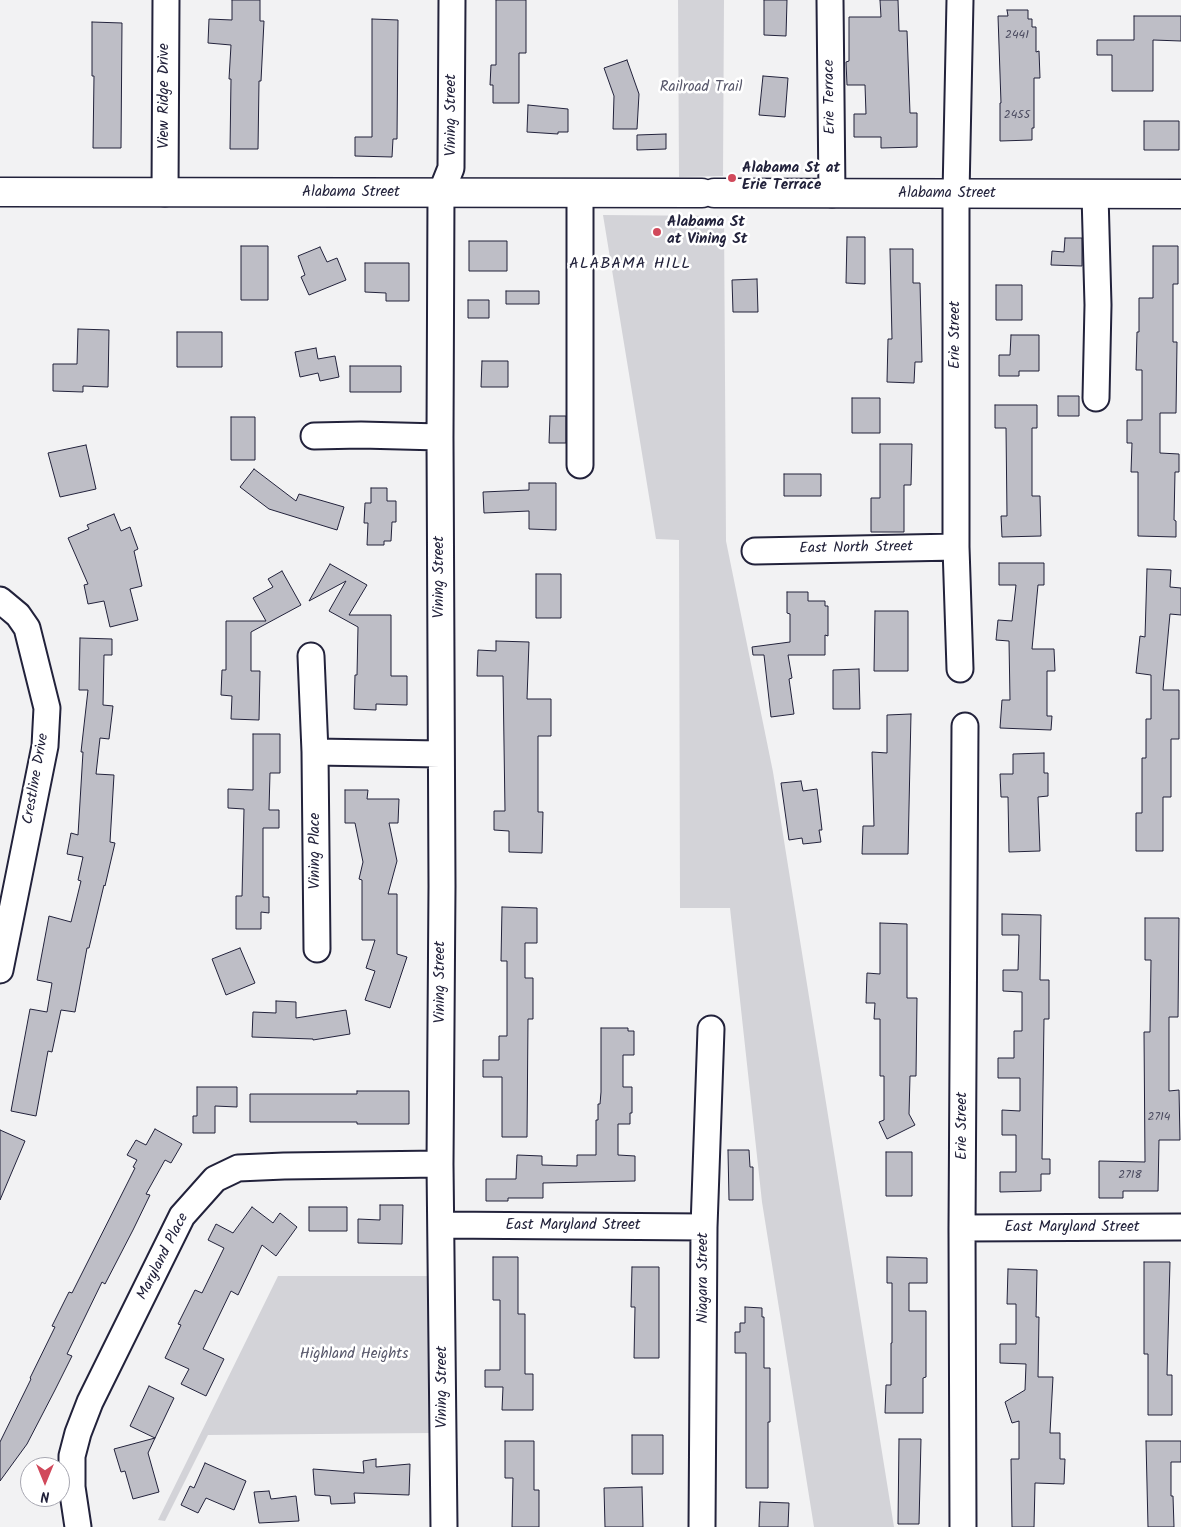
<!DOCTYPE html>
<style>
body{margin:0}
#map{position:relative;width:1181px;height:1527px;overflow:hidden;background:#f2f2f3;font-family:Kalam,sans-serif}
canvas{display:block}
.north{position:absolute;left:20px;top:1457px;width:50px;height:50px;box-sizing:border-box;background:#fff;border:1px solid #a7a7b1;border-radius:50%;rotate:180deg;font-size:14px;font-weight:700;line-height:20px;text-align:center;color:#22223b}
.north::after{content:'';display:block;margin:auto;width:18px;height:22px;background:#d1495b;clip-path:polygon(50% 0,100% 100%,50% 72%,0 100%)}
</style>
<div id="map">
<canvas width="1181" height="1527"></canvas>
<div class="north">N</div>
</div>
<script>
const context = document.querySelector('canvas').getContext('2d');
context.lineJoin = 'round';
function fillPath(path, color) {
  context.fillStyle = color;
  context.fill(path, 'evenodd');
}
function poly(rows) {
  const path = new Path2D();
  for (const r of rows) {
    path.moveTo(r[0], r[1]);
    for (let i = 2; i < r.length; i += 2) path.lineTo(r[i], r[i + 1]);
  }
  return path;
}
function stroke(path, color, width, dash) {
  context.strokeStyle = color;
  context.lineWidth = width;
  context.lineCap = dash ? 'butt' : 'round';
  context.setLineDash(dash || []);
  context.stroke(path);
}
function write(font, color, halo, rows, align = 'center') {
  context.font = font + ' Kalam,sans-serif';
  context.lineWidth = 5;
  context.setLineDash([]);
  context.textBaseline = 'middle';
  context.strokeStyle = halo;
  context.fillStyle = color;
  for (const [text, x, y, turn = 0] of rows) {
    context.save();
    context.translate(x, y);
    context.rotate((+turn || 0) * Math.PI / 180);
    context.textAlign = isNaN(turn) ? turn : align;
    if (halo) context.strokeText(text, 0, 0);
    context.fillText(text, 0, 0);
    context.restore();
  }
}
fillPath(poly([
 [678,0,724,0,723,176,679,177],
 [603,215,724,216,726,541,773,772,894,1527,814,1527,762,1202,730,908,680,908,679,540,656,539],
 [278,1276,434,1276,432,1433,208,1435,165,1521,158,1520]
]), '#d3d3d8');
const building = poly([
 [232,0,260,0,260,21,264,21,261,81,259,81,258,149,230,149,231,79,229,79,231,45,208,43,209,19,232,20,232,0],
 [496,0,526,0,526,53,519,53,519,103,493,103,493,85,490,85,491,65,496,65,496,0],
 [764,0,787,0,786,36,764,35,764,0],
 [880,0,898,0,899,31,907,31,910,113,917,113,917,147,881,148,881,137,854,137,854,114,866,114,865,85,847,85,846,62,849,61,849,17,881,17,880,0],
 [1007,10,1028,10,1028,19,1032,19,1032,27,1036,27,1036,52,1039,51,1040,78,1034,78,1034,128,1032,128,1032,140,1000,141,1000,103,1001,103,998,16,1008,16,1007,10],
 [1134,16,1181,16,1181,41,1153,40,1153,91,1112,91,1112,55,1097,55,1097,40,1134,40,1134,16],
 [372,19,398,20,397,139,393,139,392,157,355,156,355,137,372,137,372,19],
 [92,22,122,23,121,148,93,148,94,76,92,76,92,22],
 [627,60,639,94,637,129,613,129,614,96,604,68,627,60],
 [763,76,788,78,785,117,759,115,763,76],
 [528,105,568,109,568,132,558,132,558,134,527,132,528,105],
 [1144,121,1179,121,1179,150,1144,150,1144,121],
 [666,134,666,149,637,150,637,135,666,134],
 [847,237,865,237,865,284,846,283,847,237],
 [1065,238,1082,238,1082,266,1051,265,1052,251,1064,252,1065,238],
 [469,241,507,241,507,271,469,271,469,241],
 [241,246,268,246,268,300,241,300,241,246],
 [1153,246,1178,246,1178,284,1173,284,1173,342,1177,342,1176,413,1160,413,1160,453,1179,454,1179,472,1175,472,1174,520,1176,521,1176,537,1138,536,1138,472,1131,472,1132,443,1127,443,1127,420,1142,420,1142,370,1136,370,1137,332,1139,332,1139,298,1153,298,1153,246],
 [320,247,327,262,337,258,346,280,309,295,301,277,305,275,298,256,320,247],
 [890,249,913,249,913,283,920,283,922,362,915,362,914,383,887,382,888,339,892,339,890,249],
 [365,263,409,263,409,301,386,301,386,293,365,292,365,263],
 [757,279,758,312,733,312,732,280,757,279],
 [996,285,1022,285,1022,320,996,320,996,285],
 [506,291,539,291,539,304,506,304,506,291],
 [468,300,489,300,489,318,468,318,468,300],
 [78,329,109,330,108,387,83,386,83,392,53,391,53,364,77,364,78,329],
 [177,332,222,332,222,367,177,367,177,332],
 [1011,335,1039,335,1039,371,1019,371,1019,376,999,376,999,355,1010,355,1011,335],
 [316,348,318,359,335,356,339,377,320,381,318,373,300,377,295,352,316,348],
 [482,361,508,361,508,387,481,387,482,361],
 [350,366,401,366,401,392,350,392,350,366],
 [1058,396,1079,396,1079,416,1058,416,1058,396],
 [852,398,880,398,880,433,852,433,852,398],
 [995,405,1037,405,1037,428,1032,428,1032,496,1040,496,1041,536,1002,537,1001,516,1007,516,1006,428,995,428,995,405],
 [550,416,566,416,566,443,549,443,550,416],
 [231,417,255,417,255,460,231,460,231,417],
 [880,444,912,444,911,485,904,485,904,532,871,532,871,498,880,498,880,444],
 [86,445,96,489,60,497,48,453,86,445],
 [254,469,296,501,299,494,344,507,337,530,269,509,240,487,254,469],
 [784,474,821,474,821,496,784,496,784,474],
 [529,483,556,483,556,530,529,529,529,511,484,513,483,492,529,490,529,483],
 [371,488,387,488,387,501,396,501,396,522,392,522,391,541,384,541,384,545,367,545,368,523,364,523,365,503,371,503,371,488],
 [114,514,121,531,130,527,138,549,134,551,142,586,130,589,138,620,110,627,104,601,88,604,84,585,88,584,68,538,89,529,87,525,114,514],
 [999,563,1044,563,1044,585,1038,585,1032,649,1054,649,1055,671,1047,671,1047,716,1052,716,1051,730,1000,728,1002,700,1010,700,1009,641,996,640,998,620,1012,621,1016,585,999,585,999,563],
 [330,564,367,585,349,615,391,615,391,676,407,676,407,705,376,704,376,710,354,709,355,675,357,675,358,627,329,611,346,581,309,601,330,564],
 [1147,569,1171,570,1170,587,1181,588,1181,615,1170,614,1163,690,1179,690,1179,739,1171,739,1171,797,1163,797,1163,851,1136,851,1136,813,1142,813,1142,758,1146,758,1146,719,1151,719,1151,675,1136,673,1140,636,1145,637,1147,569],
 [282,571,301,605,251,632,251,671,260,671,259,720,231,719,232,696,221,695,222,670,226,670,226,621,266,621,253,598,273,587,268,579,282,571],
 [536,574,561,574,561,618,536,618,536,574],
 [787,592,808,592,808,601,825,601,825,606,828,606,828,636,825,635,825,655,788,655,792,678,789,679,794,714,771,717,764,655,753,655,752,647,790,642,790,614,787,613,787,592],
 [875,611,908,611,908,671,874,671,875,611],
 [80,638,112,639,112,655,104,655,103,705,113,706,109,739,100,738,96,774,114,775,110,842,115,843,105,886,104,885,89,948,87,948,75,1012,61,1010,52,1052,48,1051,36,1116,11,1111,30,1009,47,1012,52,983,37,980,49,916,71,922,81,881,78,880,83,857,67,854,71,833,78,835,83,752,81,752,88,690,79,690,80,638],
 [496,641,529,642,527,699,551,699,551,736,538,736,538,812,543,812,542,853,509,852,509,831,494,830,494,811,505,811,503,676,477,676,478,650,496,651,496,641],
 [859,669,860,709,833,709,833,670,859,669],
 [911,714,908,854,862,854,863,826,874,826,872,752,887,753,887,715,911,714],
 [253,734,280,734,280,773,270,773,269,810,279,810,279,828,263,828,263,897,269,897,269,913,261,912,261,929,236,929,236,896,242,896,244,809,228,808,228,789,253,790,253,734],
 [1044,753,1044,773,1048,773,1048,796,1038,797,1040,851,1009,852,1008,797,1001,797,1000,774,1013,774,1013,754,1044,753],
 [801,781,803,791,817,789,822,830,819,830,821,842,803,844,802,838,789,840,781,783,801,781],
 [345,790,368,790,367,799,399,799,398,823,389,823,397,861,388,894,397,894,397,954,407,957,390,1008,365,1000,375,971,366,968,375,940,362,940,362,880,359,879,363,862,355,823,345,823,345,790],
 [502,907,537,908,537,943,525,943,525,978,533,978,533,1019,528,1019,527,1137,502,1137,502,1077,483,1077,483,1060,499,1060,499,1036,507,1036,507,961,501,961,502,907],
 [1002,914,1041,915,1040,980,1049,980,1049,1019,1044,1019,1042,1159,1050,1159,1050,1174,1041,1174,1041,1191,1000,1192,1000,1172,1016,1172,1016,1135,1002,1135,1002,1110,1020,1111,1020,1078,998,1078,998,1058,1014,1058,1014,1031,1022,1031,1022,992,1003,991,1003,970,1018,970,1019,935,1002,935,1002,914],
 [1145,918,1179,918,1178,1017,1169,1017,1169,1091,1179,1090,1180,1140,1159,1140,1158,1191,1123,1191,1123,1198,1099,1198,1099,1161,1145,1162,1144,1032,1150,1032,1151,960,1145,960,1145,918],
 [880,923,907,924,907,998,917,998,916,1076,910,1076,909,1114,915,1125,887,1139,879,1122,884,1120,884,1076,880,1076,880,1019,874,1019,875,1003,866,1003,867,973,880,974,880,923],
 [240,948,255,983,226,995,212,959,240,948],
 [276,1001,296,1002,296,1018,346,1010,350,1034,313,1040,313,1039,252,1037,253,1012,276,1013,276,1001],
 [601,1028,628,1028,628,1031,634,1031,634,1055,623,1055,623,1087,632,1087,632,1113,630,1113,630,1124,618,1124,618,1155,635,1156,635,1181,543,1183,543,1198,508,1198,508,1201,486,1201,486,1179,516,1179,517,1155,542,1156,542,1165,577,1166,577,1155,596,1155,596,1120,598,1120,598,1104,600,1104,601,1092,601,1028],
 [197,1087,237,1087,237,1107,215,1106,215,1133,193,1133,193,1116,197,1116,197,1087],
 [357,1091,409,1091,409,1124,357,1124,357,1122,250,1122,250,1094,357,1094,357,1091],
 [155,1129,182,1144,171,1163,165,1160,146,1194,150,1195,133,1230,105,1284,102,1282,67,1354,72,1356,55,1390,27,1444,0,1481,0,1442,31,1379,30,1378,55,1327,52,1326,69,1292,72,1293,135,1168,133,1167,137,1160,127,1155,136,1140,146,1145,155,1129],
 [0,1130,25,1141,0,1200,0,1130],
 [728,1150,749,1150,750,1167,753,1167,753,1200,729,1200,728,1150],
 [886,1152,912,1152,912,1196,886,1196,886,1152],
 [380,1205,403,1205,402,1244,358,1243,358,1219,380,1220,380,1205],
 [252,1207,273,1223,280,1213,297,1227,276,1256,262,1245,238,1295,231,1291,203,1349,224,1359,206,1396,181,1384,189,1369,165,1358,181,1325,178,1324,195,1290,202,1293,224,1248,208,1240,216,1224,233,1233,252,1207],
 [309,1207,347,1207,347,1231,309,1231,309,1207],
 [493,1257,518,1257,518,1314,525,1314,525,1374,533,1374,533,1410,502,1410,503,1387,485,1387,485,1370,500,1370,500,1300,493,1300,493,1257],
 [887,1257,927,1258,927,1283,909,1283,909,1311,926,1311,926,1377,923,1378,923,1413,885,1413,886,1385,891,1385,891,1343,892,1343,892,1283,887,1283,887,1257],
 [1144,1262,1170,1262,1167,1375,1172,1375,1172,1415,1148,1415,1148,1354,1144,1354,1144,1262],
 [632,1267,659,1267,659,1358,634,1358,635,1307,631,1307,632,1267],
 [1008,1269,1037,1270,1036,1317,1039,1317,1038,1377,1053,1377,1050,1433,1060,1433,1060,1459,1065,1459,1064,1484,1035,1483,1034,1527,1012,1527,1011,1459,1019,1459,1019,1421,1012,1423,1005,1402,1025,1390,1026,1364,1000,1363,1000,1344,1016,1344,1016,1304,1007,1304,1008,1269],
 [745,1307,762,1308,762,1317,764,1317,764,1368,770,1368,770,1422,768,1422,768,1488,746,1488,746,1353,735,1353,735,1332,740,1332,740,1323,745,1323,745,1307],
 [149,1386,174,1398,155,1438,130,1426,149,1386],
 [632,1435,663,1435,663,1474,632,1474,632,1435],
 [155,1438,148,1453,159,1492,133,1499,125,1471,121,1472,114,1449,155,1438],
 [899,1439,921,1439,919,1524,898,1524,899,1439],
 [505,1441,534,1441,534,1490,539,1490,539,1527,512,1527,513,1478,505,1478,505,1441],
 [1146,1441,1181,1441,1181,1462,1171,1462,1171,1496,1173,1496,1174,1527,1148,1527,1146,1441],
 [376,1459,376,1467,410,1464,409,1495,354,1493,355,1503,331,1504,330,1496,315,1495,313,1469,364,1473,363,1461,376,1459],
 [205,1463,246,1481,234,1510,206,1498,198,1513,181,1505,190,1486,194,1488,205,1463],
 [642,1487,643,1527,605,1527,604,1488,642,1487],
 [269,1491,271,1499,296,1496,299,1521,259,1523,254,1492,269,1491],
 [760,1502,789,1503,788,1527,759,1527,760,1502]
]);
fillPath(building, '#bebec6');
stroke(building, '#22223b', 1);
const minor = poly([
 [830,0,832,194],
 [165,193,166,0],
 [580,193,580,465],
 [1095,194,1098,305,1096,398],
 [314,436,361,435,440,437],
 [755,551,956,547],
 [0,600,18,615,27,628,47,708,45,746,0,970],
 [311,656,315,752,317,949],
 [960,669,956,547,956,194,960,0],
 [315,752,440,754],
 [441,1225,704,1227],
 [962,1228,1181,1227],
 [78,1527,72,1487,72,1456,78,1433,90,1402,182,1216,215,1179,238,1168,284,1166,440,1164],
 [444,1527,440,1164,442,886,440,437,441,193,451,168,452,0],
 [702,1527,704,1227,711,1029],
 [963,1527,962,1228,965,726]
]);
const major = poly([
 [0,192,702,193],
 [714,193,1181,194]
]);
stroke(minor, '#22223b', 29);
stroke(major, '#22223b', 31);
stroke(minor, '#fff', 25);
stroke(major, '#fff', 28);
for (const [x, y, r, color] of [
 [732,178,5,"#d1495b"],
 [657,232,5,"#d1495b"]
]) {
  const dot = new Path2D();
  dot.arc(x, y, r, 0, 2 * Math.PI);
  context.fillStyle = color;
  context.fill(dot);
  stroke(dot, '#fff', 2);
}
write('12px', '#49495e', null, [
 ["2441",1017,36],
 ["2455",1017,116],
 ["2714",1159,1118],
 ["2718",1130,1176]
]);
write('15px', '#57576a', '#fff', [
 ["Railroad Trail",701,88],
 ["Highland Heights",354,1355]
]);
write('15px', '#22223b', '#fff', [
 ["View Ridge Drive",165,96,-90],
 ["Erie Terrace",831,97,-91],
 ["Vining Street",452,115,-90],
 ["Alabama Street",351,193],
 ["Alabama Street",947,194],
 ["Erie Street",956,335,-90],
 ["East North Street",856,549,-1],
 ["Vining Street",440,577,-90],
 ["Crestline Drive",37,779,-80],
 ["Vining Place",316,851,-90],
 ["Vining Street",441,982,-90],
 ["Erie Street",963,1126,-90],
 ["East Maryland Street",573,1226],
 ["East Maryland Street",1072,1228],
 ["Maryland Place",164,1257,-63],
 ["Niagara Street",704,1278,-90],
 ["Vining Street",443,1387,-90]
]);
write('bold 15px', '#22223b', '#fff', [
 ["Alabama St at",742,169],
 ["Erie Terrace",742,186],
 ["Alabama St",667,223],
 ["at Vining St",667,240]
], 'left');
context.letterSpacing = '1px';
write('16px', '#22223b', '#fff', [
 ["ALABAMA HILL",630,265]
]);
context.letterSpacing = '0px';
</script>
